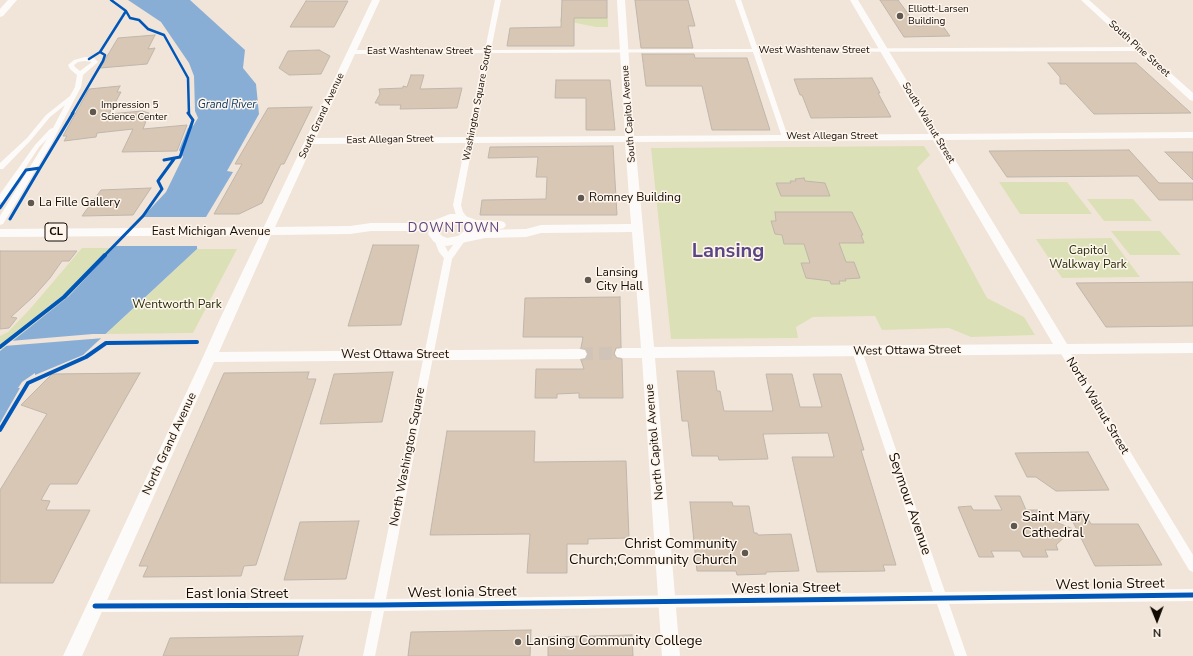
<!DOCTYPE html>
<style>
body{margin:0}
#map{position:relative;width:1193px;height:656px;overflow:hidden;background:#f1e5d9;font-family:"Nunito Sans",sans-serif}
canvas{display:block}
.north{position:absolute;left:1137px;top:600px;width:40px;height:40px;-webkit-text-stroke:3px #fef6ed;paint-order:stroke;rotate:179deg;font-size:11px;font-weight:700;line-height:16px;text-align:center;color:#120b04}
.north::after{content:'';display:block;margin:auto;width:14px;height:18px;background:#120b04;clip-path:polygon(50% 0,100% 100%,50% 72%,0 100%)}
</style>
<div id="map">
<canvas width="1193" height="656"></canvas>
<div class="north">N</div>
</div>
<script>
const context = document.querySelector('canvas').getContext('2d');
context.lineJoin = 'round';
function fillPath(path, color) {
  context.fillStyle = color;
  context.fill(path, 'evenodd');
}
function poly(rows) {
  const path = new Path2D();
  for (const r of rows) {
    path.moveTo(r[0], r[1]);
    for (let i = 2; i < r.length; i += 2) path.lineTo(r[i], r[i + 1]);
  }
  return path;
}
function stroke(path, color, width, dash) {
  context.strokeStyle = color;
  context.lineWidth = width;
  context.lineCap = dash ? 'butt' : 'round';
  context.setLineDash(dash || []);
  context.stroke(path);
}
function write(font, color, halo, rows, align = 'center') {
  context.font = font + ' "Nunito Sans",sans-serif';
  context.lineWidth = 3;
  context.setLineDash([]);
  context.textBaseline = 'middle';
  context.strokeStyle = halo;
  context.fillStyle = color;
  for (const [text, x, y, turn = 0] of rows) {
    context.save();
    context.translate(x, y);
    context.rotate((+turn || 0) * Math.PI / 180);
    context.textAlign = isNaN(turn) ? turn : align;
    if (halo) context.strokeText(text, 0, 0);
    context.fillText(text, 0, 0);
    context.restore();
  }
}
fillPath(poly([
 [560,18,608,18,608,27,596,27,571,22,560,22],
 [924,146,930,155,917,168,987,298,1024,317,1035,335,971,337,949,328,882,330,875,316,813,317,796,327,798,338,671,339,651,148],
 [999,182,1067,182,1092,214,1020,214],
 [1087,199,1133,199,1152,221,1104,221],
 [1111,231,1160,231,1181,255,1130,255],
 [1111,238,1140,277,1062,278,1036,239],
 [82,248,114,248,69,296,0,351,0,336,8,332,30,309],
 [197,249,237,249,193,333,106,334]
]), '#dce0b6');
fillPath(poly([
 [128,0,190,0,245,50,243,68,256,84,259,114,227,171,233,172,206,217,197,249,83,355,35,375,35,373,22,382,18,388,20,388,0,423,0,351,69,296,166,192,183,157,179,150,188,128,193,126,198,118,195,111,194,76,189,63,161,22]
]), '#89aed6');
fillPath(poly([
 [140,217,209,217,199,248,197,248,197,246,113,246],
 [93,334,108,334,104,338,4,346,10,341]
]), '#f1e5d9');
const building = poly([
 [562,0,607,0,607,18,574,18,574,46,507,46,510,28,561,27,562,0],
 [635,0,688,0,695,26,688,26,693,48,641,48,635,0],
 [880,0,898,0,917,26,942,25,950,36,904,37,880,0],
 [306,1,348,1,334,27,290,27,306,1],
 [155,35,148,49,155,48,147,64,100,68,118,38,155,35],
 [319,50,330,56,321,74,289,75,279,68,288,51,319,50],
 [642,54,694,54,695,58,747,58,770,130,712,130,702,86,646,86,642,54],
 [1048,63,1136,63,1191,113,1094,114,1066,84,1060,84,1060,77,1048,63],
 [411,75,424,75,420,89,462,88,457,108,400,109,401,105,379,105,379,103,375,103,380,94,379,89,403,88,403,86,407,87,411,75],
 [872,78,880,93,878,93,891,117,811,118,802,95,800,95,794,79,872,78],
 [556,80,610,80,615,130,586,130,586,98,555,98,556,80],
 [120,86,117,92,121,92,109,114,142,111,149,113,143,129,187,125,177,151,122,152,133,129,97,133,96,137,64,141,67,136,63,136,89,89,120,86],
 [312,107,284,164,281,164,262,203,239,214,214,214,242,164,235,164,268,108,312,107],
 [613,146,617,215,480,215,482,200,546,199,547,177,536,177,538,157,488,158,490,147,613,146],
 [1129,150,1159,183,1193,183,1193,200,1159,200,1138,176,1007,177,989,151,1129,150],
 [1165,152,1193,152,1193,180,1165,152],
 [804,178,805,181,825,183,830,196,781,196,776,183,791,183,790,181,796,181,795,179,804,178],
 [151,188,133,215,82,216,101,190,151,188],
 [775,212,852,212,863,235,861,235,864,243,839,243,846,262,854,262,860,278,845,279,846,281,839,281,840,284,831,284,830,281,806,278,801,263,810,263,804,244,784,244,782,235,775,234,771,221,776,221,775,212],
 [373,245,419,245,401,325,348,326,373,245],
 [0,251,77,251,69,261,62,261,50,278,34,296,11,317,17,318,9,328,0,329,0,251],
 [1193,282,1193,326,1106,327,1076,283,1193,282],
 [620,297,621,347,616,348,614,354,617,358,622,359,623,398,579,398,579,393,557,394,557,398,535,398,536,369,584,369,581,360,586,359,588,353,586,349,581,348,583,337,523,337,525,298,620,297],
 [677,371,714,371,717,391,720,391,724,411,773,411,766,374,792,374,800,407,822,407,813,374,841,374,864,450,861,450,896,565,883,565,885,571,817,572,792,457,834,457,828,433,763,434,768,459,719,460,718,456,692,456,688,421,682,421,677,371],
 [309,372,307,379,316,379,256,565,244,566,241,576,143,577,148,566,139,566,224,373,309,372],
 [393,372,382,422,320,424,334,374,393,372],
 [140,373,77,484,50,484,41,500,50,501,46,510,90,510,53,583,0,583,0,490,47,414,21,405,52,374,140,373],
 [447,431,535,431,534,462,626,461,629,538,588,539,588,544,567,544,567,573,527,573,530,534,430,535,447,431],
 [1088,452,1109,490,1056,491,1036,477,1027,477,1015,453,1088,452],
 [995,496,1020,496,1026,510,1038,510,1042,518,1051,520,1073,529,1056,545,1058,550,1045,550,1048,557,1023,557,1020,551,991,551,994,557,979,557,958,507,971,506,973,510,1002,510,995,496],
 [690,502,732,502,733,506,749,506,754,533,757,533,758,535,791,534,799,571,766,572,766,574,737,575,736,571,697,571,690,502],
 [1068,512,1084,512,1091,524,1138,524,1162,565,1095,566,1068,512],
 [359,521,346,579,284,580,300,522,359,521],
 [531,630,530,656,408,656,411,632,531,630],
 [632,635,633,656,548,656,548,637,632,635],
 [303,636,298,656,163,656,170,638,303,636]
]);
fillPath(building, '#d8c7b4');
stroke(building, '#bfb6ac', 1);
stroke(poly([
 [580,354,622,353]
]), '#d0c4b9', 13, [13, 6]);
fillPath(poly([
 [495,0,501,0,491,50,752,49,735,0,741,0,758,49,1140,47,1143,49,1140,51,759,52,788,137,785,139,782,137,753,52,490,53,461,205,463,212,469,220,465,223,462,222,456,215,453,205,484,53,352,54,349,52,352,50,485,50,495,0],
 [85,57,94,58,98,62,83,75,81,87,50,146,3,224,0,225,0,216,47,139,39,147,3,202,0,202,0,194,35,145,50,129,53,128,65,105,50,117,31,140,3,169,0,169,0,163,27,138,46,115,70,96,75,87,77,75,70,69,68,65,74,60,85,57],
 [85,61,92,62,80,71,75,67,74,65,78,62,85,61],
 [438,236,441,237,448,252,459,237,462,236,466,239,452,259,386,599,933,592,852,351,854,348,857,347,860,348,862,351,945,592,1193,589,1193,601,949,604,967,656,955,656,937,604,384,611,375,656,363,656,372,611,95,612,91,610,89,606,91,602,95,600,374,599,444,258,439,252,434,239,438,236],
 [1063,345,1066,346,1193,555,1193,572,1189,570,1060,352,1058,349,1060,346,1063,345]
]), '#fdfbf9');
fillPath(poly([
 [372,0,380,0,316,138,625,136,617,0,625,0,634,136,929,134,850,0,858,0,939,134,1193,132,1193,138,943,140,1067,344,1193,343,1193,353,655,358,680,656,662,656,642,358,622,358,617,357,615,353,617,349,622,348,641,348,632,232,541,233,526,237,485,238,447,246,434,242,428,234,430,228,419,231,371,231,350,234,271,235,219,352,580,349,585,350,587,354,585,358,580,359,214,362,82,656,63,656,203,357,219,321,372,0],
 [933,140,1053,344,654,347,635,142,933,140],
 [625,142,631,224,541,225,526,229,485,230,476,232,476,228,500,229,504,228,506,225,504,222,500,221,476,220,460,214,450,214,435,220,419,223,371,223,350,226,275,227,313,144,625,142],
 [451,222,463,224,464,231,458,236,447,238,442,236,440,234,442,225,451,222],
 [1081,0,1089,0,1193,93,1193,101,1190,100,1081,0]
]), '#fdfbf9');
fillPath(poly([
 [8,0,17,0,3,16,0,17,0,9,8,0],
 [267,227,272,228,274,231,272,234,267,235,0,237,0,229,267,227]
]), '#fdfbf9');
stroke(poly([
 [111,0,126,11,130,18,139,20,148,29,164,35,188,78,189,114],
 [89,59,100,52,126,11],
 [72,114,103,61,105,55,100,52]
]), '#0057b8', 2.5);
stroke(poly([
 [164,160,180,157,193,120,188,113],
 [40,168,73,113],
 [0,208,26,170,40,168,10,219],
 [104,256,143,216,162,189,158,181,174,159]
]), '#0057b8', 3);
stroke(poly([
 [0,347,64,297,105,255],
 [0,430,28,383,86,357,106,343,197,342]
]), '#0057b8', 4);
stroke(poly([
 [95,606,380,605,1193,595]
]), '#0057b8', 5);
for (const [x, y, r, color] of [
 [900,16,4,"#60574f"],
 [93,112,4,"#60574f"],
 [581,198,4,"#60574f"],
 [31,203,4,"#60574f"],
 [588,280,4,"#60574f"],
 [1014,526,4,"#60574f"],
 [745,553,4,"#60574f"],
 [518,642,4,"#60574f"]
]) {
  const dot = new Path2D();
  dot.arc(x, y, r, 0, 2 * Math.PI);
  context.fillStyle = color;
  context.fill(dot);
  stroke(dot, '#fef6ed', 1.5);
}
write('10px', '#120b04', '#fef6ed', [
 ["Elliott-Larsen",908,10],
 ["Building",908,22],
 ["Impression 5",101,106],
 ["Science Center",101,118]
], 'left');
write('10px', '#120b04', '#fef6ed', [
 ["South Pine Street",1139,49,42],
 ["West Washtenaw Street",814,51],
 ["East Washtenaw Street",420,52],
 ["Washington Square South",478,103,-79],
 ["South Capitol Avenue",629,114,-94],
 ["South Grand Avenue",322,116,-65],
 ["South Walnut Street",928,123,59],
 ["West Allegan Street",832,137],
 ["East Allegan Street",390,140,-1]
]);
write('italic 11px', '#08335c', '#fef6ed', [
 ["Grand River",227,105]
]);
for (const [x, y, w] of [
 [56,232,22]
]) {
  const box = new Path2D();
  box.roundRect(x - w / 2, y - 9, w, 18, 3);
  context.fillStyle = '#fef6ed';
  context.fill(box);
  stroke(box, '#120b04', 1);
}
write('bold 11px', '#120b04', null, [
 ["CL",56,232]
]);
write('12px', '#120b04', '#fef6ed', [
 ["Romney Building",589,198],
 ["La Fille Gallery",39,203],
 ["Lansing",596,273],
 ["City Hall",596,287]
], 'left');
write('12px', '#120b04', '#fef6ed', [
 ["East Michigan Avenue",211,232],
 ["West Ottawa Street",907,351,-1],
 ["West Ottawa Street",395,355],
 ["North Walnut Street",1097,406,59],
 ["North Capitol Avenue",655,442,-95],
 ["North Grand Avenue",170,444,-65],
 ["North Washington Square",408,457,-79]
]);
write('12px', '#272e09', '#fef6ed', [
 ["Capitol",1088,251],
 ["Walkway Park",1088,265],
 ["Wentworth Park",177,305]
]);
context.letterSpacing = '1px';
write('13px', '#5a4684', '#fef6ed', [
 ["DOWNTOWN",454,229]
]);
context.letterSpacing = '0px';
write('14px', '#120b04', '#fef6ed', [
 ["Seymour Avenue",909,504,71],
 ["West Ionia Street",1110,585,-1],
 ["West Ionia Street",786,589,-1],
 ["West Ionia Street",462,593,-1],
 ["East Ionia Street",237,595]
]);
write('14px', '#120b04', '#fef6ed', [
 ["Saint Mary",1022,518],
 ["Cathedral",1022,534],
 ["Christ Community",737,545,"right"],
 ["Church;Community Church",737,561,"right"],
 ["Lansing Community College",526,642]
], 'left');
write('bold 20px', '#5a4684', '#fef6ed', [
 ["Lansing",728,252]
]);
</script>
